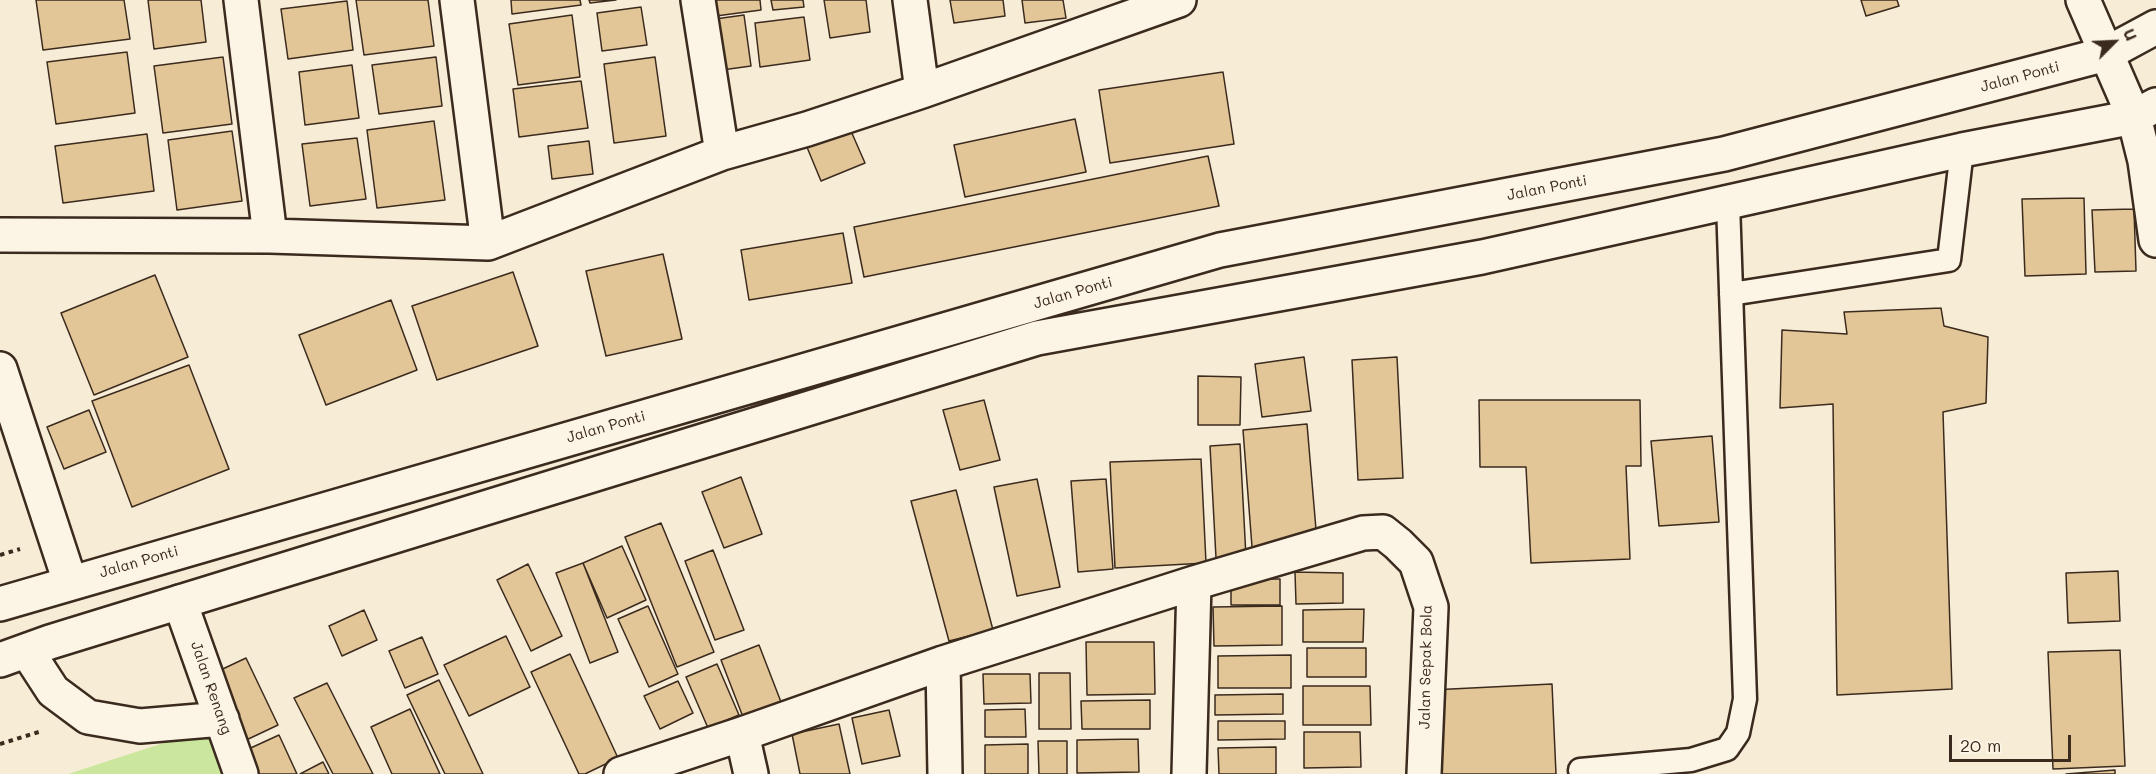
<!DOCTYPE html>
<style>
body{margin:0}
#map{position:relative;width:2156px;height:774px;overflow:hidden;background:#f7ecd5;font-family:Mali,sans-serif}
canvas{display:block}
.north{position:absolute;left:2084px;top:12px;width:60px;height:60px;-webkit-text-stroke:4px #fcf5e5;paint-order:stroke;rotate:66deg;font-size:16px;font-weight:700;line-height:24px;text-align:center;color:#3b2a1e}
.north::after{content:'';display:block;margin:auto;width:21px;height:27px;background:#3b2a1e;clip-path:polygon(50% 0,100% 100%,50% 72%,0 100%)}
.scale{position:absolute;left:1949px;top:735px;width:122px;height:27px;box-sizing:border-box;border:3px solid #3b2a1e;border-top:0;padding-left:8px;font-size:18px;line-height:21px;white-space:nowrap;color:#3b2a1e;-webkit-text-stroke:4px #fcf5e5;paint-order:stroke}
</style>
<div id="map">
<canvas width="2156" height="774"></canvas>
<div class="north">U</div>
<div class="scale">20 m</div>
</div>
<script>
const context = document.querySelector('canvas').getContext('2d');
context.lineJoin = 'round';
function fillPath(path, color) {
  context.fillStyle = color;
  context.fill(path, 'evenodd');
}
function poly(rows) {
  const path = new Path2D();
  for (const r of rows) {
    path.moveTo(r[0], r[1]);
    for (let i = 2; i < r.length; i += 2) path.lineTo(r[i], r[i + 1]);
  }
  return path;
}
function stroke(path, color, width, dash) {
  context.strokeStyle = color;
  context.lineWidth = width;
  context.lineCap = dash ? 'butt' : 'round';
  context.setLineDash(dash || []);
  context.stroke(path);
}
function write(font, color, halo, rows, align = 'center') {
  context.font = font + ' Mali,sans-serif';
  context.lineWidth = 4.5;
  context.setLineDash([]);
  context.textBaseline = 'middle';
  context.strokeStyle = halo;
  context.fillStyle = color;
  for (const [text, x, y, turn = 0] of rows) {
    context.save();
    context.translate(x, y);
    context.rotate((+turn || 0) * Math.PI / 180);
    context.textAlign = isNaN(turn) ? turn : align;
    if (halo) context.strokeText(text, 0, 0);
    context.fillText(text, 0, 0);
    context.restore();
  }
}
fillPath(poly([
 [219,725,238,774,68,774]
]), '#cbe79e');
const building = poly([
 [36,0,124,0,130,39,43,50,36,0],
 [148,0,201,0,206,42,154,49,148,0],
 [356,0,428,0,434,46,364,55,356,0],
 [511,0,580,0,581,5,512,14,511,0],
 [589,0,616,0,590,3,589,0],
 [714,0,760,0,761,10,716,16,714,0],
 [771,0,803,0,804,7,773,10,771,0],
 [824,0,866,0,870,32,830,38,824,0],
 [950,0,1003,0,1005,16,954,23,950,0],
 [1022,0,1063,0,1066,18,1025,23,1022,0],
 [1861,0,1897,0,1899,6,1866,16,1861,0],
 [347,1,353,50,288,59,281,9,347,1],
 [641,7,647,45,602,51,597,13,641,7],
 [572,15,580,77,518,85,509,24,572,15],
 [744,15,751,66,722,70,715,19,744,15],
 [804,17,810,60,760,67,755,23,804,17],
 [127,52,135,113,56,124,47,62,127,52],
 [223,57,232,124,163,133,154,66,223,57],
 [436,57,442,106,379,114,372,65,436,57],
 [655,57,666,136,614,143,604,64,655,57],
 [352,65,359,118,305,125,299,72,352,65],
 [1223,72,1234,144,1110,163,1099,90,1223,72],
 [581,81,588,128,519,137,513,89,581,81],
 [1075,119,1086,172,965,197,954,145,1075,119],
 [434,121,445,200,377,208,367,130,434,121],
 [847,122,865,163,821,181,804,140,847,122],
 [232,131,242,201,177,210,168,140,232,131],
 [147,134,154,191,63,203,55,146,147,134],
 [357,138,366,199,310,206,302,144,357,138],
 [589,141,593,174,552,179,548,146,589,141],
 [1208,156,1219,206,864,277,854,227,1208,156],
 [2084,198,2086,274,2025,276,2022,199,2084,198],
 [2134,209,2136,271,2095,272,2092,210,2134,209],
 [843,233,852,283,749,300,741,250,843,233],
 [663,254,682,339,606,356,586,271,663,254],
 [513,272,538,346,437,380,412,306,513,272],
 [155,275,188,357,94,395,61,313,155,275],
 [391,300,417,370,326,405,299,335,391,300],
 [1941,308,1944,326,1988,337,1986,403,1943,412,1952,689,1837,695,1833,404,1780,408,1782,330,1847,334,1844,312,1941,308],
 [1304,357,1311,411,1262,417,1255,364,1304,357],
 [1397,357,1403,478,1358,480,1352,360,1397,357],
 [189,365,229,469,132,507,92,401,189,365],
 [1198,376,1241,377,1240,425,1198,425,1198,376],
 [984,400,1000,460,960,470,943,410,984,400],
 [1479,400,1640,400,1641,466,1626,466,1630,559,1531,563,1526,467,1480,467,1479,400],
 [89,410,106,452,64,469,47,427,89,410],
 [1307,424,1317,541,1252,547,1243,430,1307,424],
 [1712,436,1719,522,1659,526,1651,441,1712,436],
 [1240,444,1246,557,1216,558,1210,446,1240,444],
 [1201,459,1206,563,1115,568,1110,462,1201,459],
 [741,477,762,534,724,548,702,492,741,477],
 [1037,479,1060,587,1017,596,994,487,1037,479],
 [1106,479,1113,569,1078,572,1071,481,1106,479],
 [956,490,993,630,949,641,911,501,956,490],
 [661,523,714,652,677,667,625,537,661,523],
 [622,546,646,600,607,618,583,563,622,546],
 [713,550,744,630,715,640,685,561,713,550],
 [583,563,618,652,590,663,556,573,583,563],
 [528,564,562,636,531,651,497,580,528,564],
 [2118,571,2120,621,2068,623,2066,573,2118,571],
 [1295,572,1343,573,1343,603,1296,604,1295,572],
 [1231,579,1280,579,1280,605,1231,605,1231,579],
 [648,606,678,674,649,687,618,619,648,606],
 [1282,606,1282,645,1214,646,1213,607,1282,606],
 [1364,609,1363,642,1303,642,1303,610,1364,609],
 [364,610,377,640,342,656,329,626,364,610],
 [506,636,530,687,469,716,444,665,506,636],
 [422,637,438,674,405,688,389,651,422,637],
 [1086,642,1154,642,1155,694,1087,695,1086,642],
 [759,645,781,702,743,717,721,660,759,645],
 [1307,648,1366,648,1366,677,1307,677,1307,648],
 [2120,650,2125,766,2053,769,2048,652,2120,650],
 [570,654,618,758,585,774,579,774,531,672,570,654],
 [1291,655,1291,688,1218,688,1218,656,1291,655],
 [246,658,278,725,242,742,210,675,246,658],
 [717,664,739,715,708,728,686,677,717,664],
 [1039,673,1070,673,1071,729,1039,729,1039,673],
 [983,674,1030,674,1031,703,984,704,983,674],
 [439,680,483,774,445,774,407,695,439,680],
 [678,681,693,713,660,729,644,696,678,681],
 [327,683,373,774,333,774,294,698,327,683],
 [1552,684,1556,774,1435,774,1431,690,1552,684],
 [1303,686,1370,686,1371,725,1303,725,1303,686],
 [1283,694,1283,714,1215,715,1215,695,1283,694],
 [1150,700,1150,729,1082,729,1081,701,1150,700],
 [410,709,440,774,392,774,371,727,410,709],
 [1025,709,1026,737,985,737,985,710,1025,709],
 [889,710,900,756,862,764,852,718,889,710],
 [1218,721,1285,721,1285,739,1218,740,1218,721],
 [839,724,850,774,800,774,792,734,839,724],
 [1304,732,1360,732,1361,767,1304,768,1304,732],
 [279,735,297,774,252,774,242,752,279,735],
 [1138,739,1139,772,1077,773,1077,740,1138,739],
 [1038,741,1067,741,1067,774,1039,774,1038,741],
 [1028,744,1028,774,985,774,985,745,1028,744],
 [1276,747,1276,774,1219,774,1218,748,1276,747],
 [323,762,329,774,300,774,323,762],
 [2115,770,2115,774,2066,774,2115,770]
]);
fillPath(building, '#e3c697');
stroke(building, '#3b2a1e', 1.5);
const lane = poly([
 [1731,294,1949,260,1962,150],
 [1580,770,1691,760,1727,749,1738,733,1745,699,1728,203]
]);
const street = poly([
 [241,0,270,236],
 [457,0,488,243],
 [698,0,722,153],
 [910,0,922,91],
 [2083,0,2134,117,2145,161,2156,240],
 [0,235,270,236,488,243,722,153,807,129,922,91,1179,0],
 [0,369,70,582],
 [180,602,241,774],
 [27,651,53,691,88,717,140,726,222,719],
 [943,663,945,774],
 [742,734,751,774],
 [621,774,742,734,943,663,1194,583,1363,533,1383,532,1398,544,1416,562,1431,607,1424,774],
 [1189,774,1194,583]
]);
const secondary = poly([
 [0,604,1220,250,1724,154,2106,54,2156,27],
 [0,660,50,642,1037,338,1482,257,1962,150,2134,117,2156,105]
]);
stroke(lane, '#3b2a1e', 27);
stroke(street, '#3b2a1e', 38);
stroke(secondary, '#3b2a1e', 38);
stroke(poly([
 [0,555,20,549],
 [0,744,42,731]
]), '#3b2a1e', 4, [4.5, 4.5]);
stroke(lane, '#fcf5e5', 22);
stroke(street, '#fcf5e5', 33);
stroke(secondary, '#fcf5e5', 33);
write('15px', '#3b2a1e', '#fcf5e5', [
 ["Jalan Ponti",2020,77,-15],
 ["Jalan Ponti",1547,188,-11],
 ["Jalan Ponti",1073,293,-16],
 ["Jalan Ponti",606,427,-16],
 ["Jalan Ponti",139,562,-16],
 ["Jalan Sepak Bola",1426,667,-89],
 ["Jalan Renang",211,688,71]
]);
</script>
